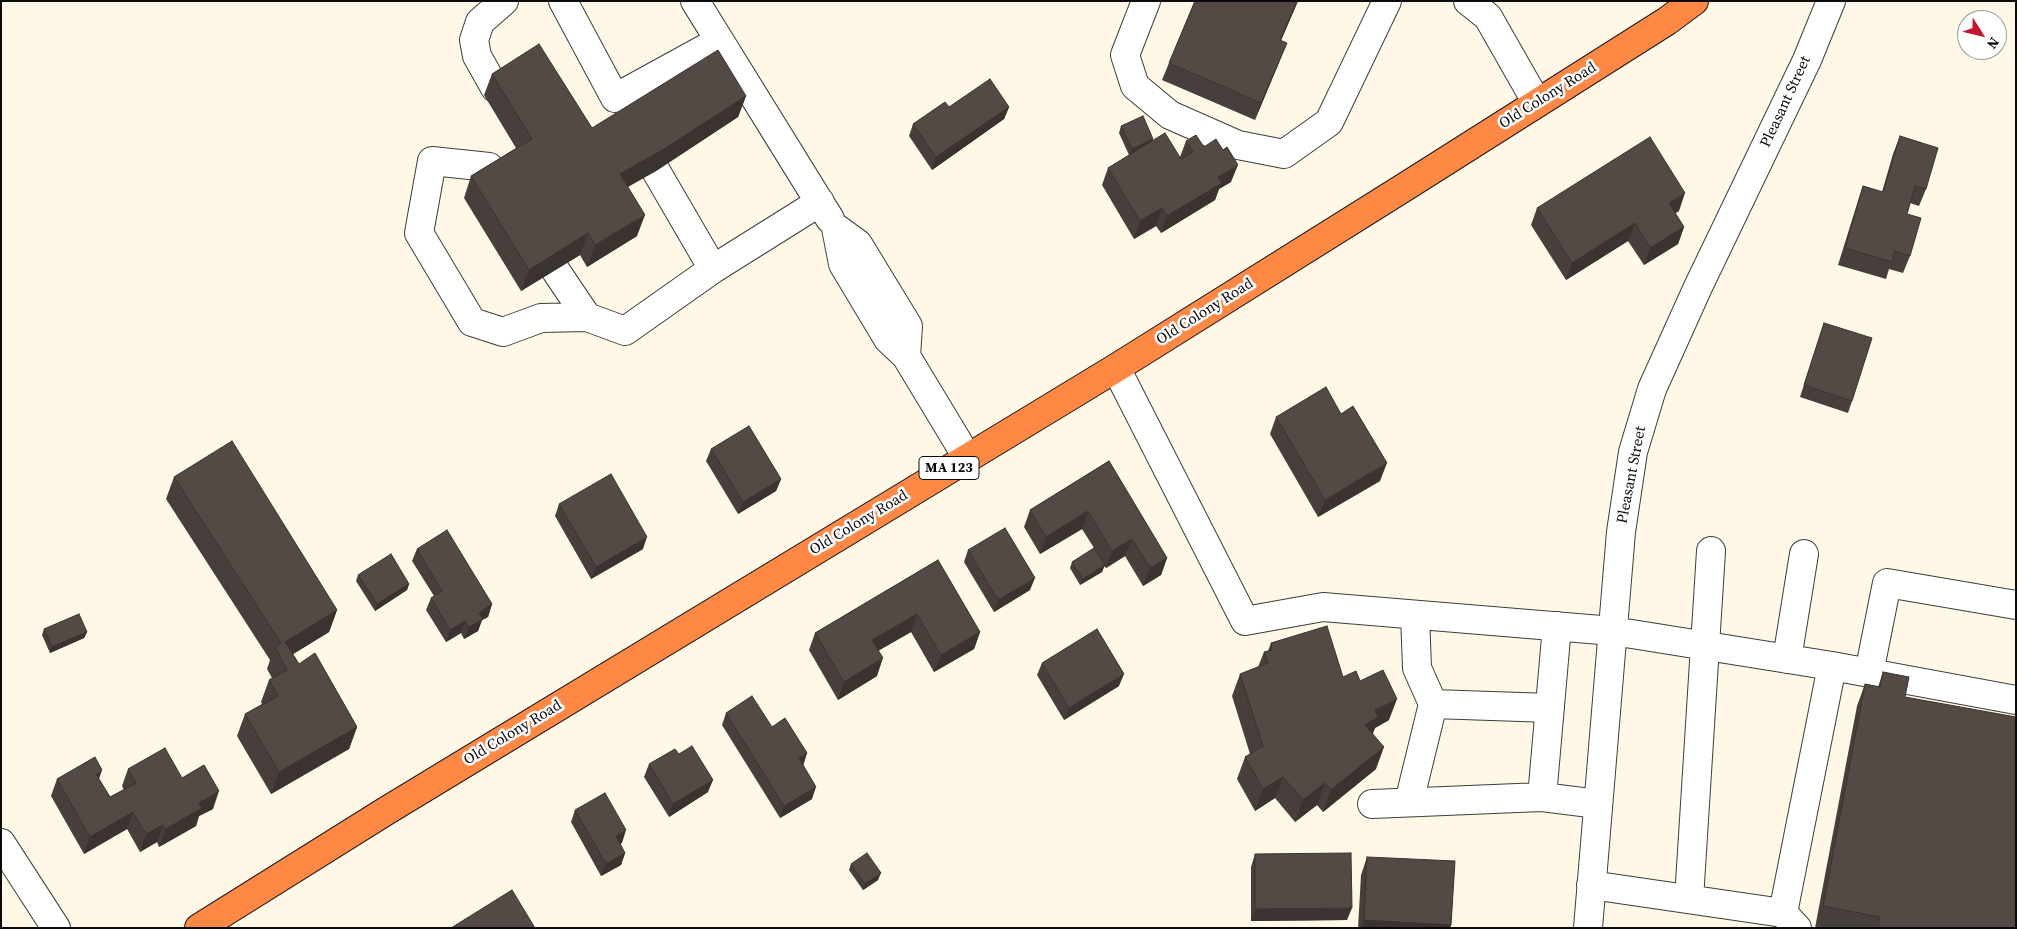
<!DOCTYPE html>
<style>
body{margin:0}
#map{position:relative;width:2017px;height:929px;overflow:hidden;background:#fff8e6;font-family:"Source Serif 4",serif}
canvas{display:block}
.frame{position:absolute;inset:0;border:2px solid #0a0a0a;pointer-events:none}
.north{position:absolute;left:1957px;top:10px;width:50px;height:50px;box-sizing:border-box;background:#fff;border:1px solid #9d9d9d;border-radius:50%;rotate:126deg;font-size:14px;font-weight:700;line-height:20px;text-align:center;color:#0a0a0a}
.north::after{content:'';display:block;margin:auto;width:18px;height:22px;background:#c6152e;clip-path:polygon(50% 0,100% 100%,50% 72%,0 100%)}
</style>
<div id="map">
<canvas width="2017" height="929"></canvas>
<div class="frame"></div>
<div class="north">N</div>
</div>
<script>
const context = document.querySelector('canvas').getContext('2d');
context.lineJoin = 'round';
function poly(rows) {
  const path = new Path2D();
  for (const r of rows) {
    path.moveTo(r[0], r[1]);
    for (let i = 2; i < r.length; i += 2) path.lineTo(r[i], r[i + 1]);
  }
  return path;
}
function stroke(path, color, width, dash) {
  context.strokeStyle = color;
  context.lineWidth = width;
  context.lineCap = dash ? 'butt' : 'round';
  context.setLineDash(dash || []);
  context.stroke(path);
}
function fillPath(path, color) {
  context.fillStyle = color;
  context.fill(path, 'evenodd');
}
function write(font, color, halo, rows, align = 'center') {
  context.font = font + ' "Source Serif 4",serif';
  context.lineWidth = 5;
  context.setLineDash([]);
  context.textBaseline = 'middle';
  context.strokeStyle = halo;
  context.fillStyle = color;
  for (const [text, x, y, turn = 0] of rows) {
    context.save();
    context.translate(x, y);
    context.rotate((+turn || 0) * Math.PI / 180);
    context.textAlign = isNaN(turn) ? turn : align;
    if (halo) context.strokeText(text, 0, 0);
    context.fillText(text, 0, 0);
    context.restore();
  }
}
const minor = poly([
 [563,1,615,98,719,41],
 [695,1,830,219],
 [1146,1,1125,55,1135,86,1170,115,1238,145,1284,154,1329,122,1387,1],
 [1468,1,1488,17,1537,103],
 [495,88,477,56,474,40,480,22,504,1],
 [656,171,713,269],
 [496,177,489,167,432,161,419,233,472,322,503,332,541,318,587,317,625,331,713,269,820,202],
 [556,271,587,317],
 [906,356,908,326,858,244,836,228,843,264,888,339,906,356,967,457],
 [1116,368,1245,621,1323,607,1613,631,1832,666],
 [1415,615,1417,668,1433,704],
 [1557,626,1542,797,1598,804],
 [1787,659,1804,554],
 [1869,673,1887,583,2016,605],
 [1409,802,1433,704,1550,708],
 [1372,804,1542,797],
 [1,843,56,928],
 [1591,885,1783,913,1797,928],
 [1689,899,1711,551],
 [1783,913,1832,666,2016,700],
 [1588,928,1621,532,1633,452,1652,389,1698,287,1807,60,1831,1]
]);
const highway = poly([
 [199,928,386,811,1116,368,1408,185,1667,21,1694,1]
]);
stroke(minor, '#3d3d3d', 30);
stroke(highway, '#1b1b1b', 30);
stroke(minor, '#fff', 28);
stroke(highway, '#f84', 28);
fillPath(poly([
 [1195,1,1298,1,1281,40,1280,60,1255,120,1162,80,1169,63],
 [492,74,592,128,746,96,738,117,656,171,628,187,637,236,587,267,580,255,521,291,464,198,471,176,516,148,484,95],
 [949,107,1009,107,1004,119,932,170,909,136,913,124],
 [1121,126,1153,139,1152,141,1180,157,1186,141,1204,147,1231,182,1219,189,1215,200,1161,233,1156,226,1134,239,1102,185,1108,168,1129,155,1119,133],
 [1900,136,1926,189,1919,206,1910,203,1907,214,1910,256,1903,273,1889,269,1886,279,1838,265,1857,204,1863,186,1882,192,1893,154],
 [1537,208,1679,211,1675,213,1684,227,1678,244,1644,265,1628,241,1566,280,1531,225],
 [1824,323,1852,401,1848,413,1800,397],
 [1276,417,1380,481,1318,517,1270,434],
 [711,449,781,479,776,491,738,514,706,461],
 [1109,461,1167,558,1161,575,1143,586,1125,556,1106,568,1104,566,1102,572,1080,585,1070,568,1072,562,1096,551,1082,529,1040,554,1024,527,1030,510],
 [174,477,337,610,329,632,293,654,299,664,357,727,349,749,271,794,237,736,245,714,262,704,261,702,269,680,272,678,267,669,270,660,166,499],
 [559,504,643,549,591,579,555,516],
 [417,549,492,604,488,617,482,620,478,631,464,639,461,633,446,642,426,610,431,598,434,596,412,561],
 [968,550,1030,590,994,612,964,562],
 [938,560,980,632,974,649,934,672,911,632,879,650,877,676,838,700,809,650,815,633],
 [358,575,409,584,407,590,375,611,356,581],
 [44,629,87,632,84,638,50,653,42,635],
 [1271,643,1343,677,1360,681,1389,720,1375,728,1372,734,1376,769,1323,812,1317,805,1295,822,1275,798,1255,811,1237,779,1245,757,1250,754,1232,696,1240,674,1258,667,1264,652,1268,651],
 [1042,663,1119,686,1064,720,1037,675],
 [1883,672,1905,697,2016,928,1815,928,1857,706,1865,684,1878,687],
 [726,713,772,727,807,753,803,765,812,799,780,818,722,725],
 [649,764,708,792,669,817,644,777],
 [128,769,182,778,213,809,199,816,196,826,159,847,157,842,140,852,127,829,84,854,51,796,57,779,99,779,110,797,124,790,122,786],
 [575,810,622,843,620,844,625,853,621,865,601,876,571,822],
 [1255,854,1347,920,1251,921,1251,867],
 [1367,857,1451,925,1450,928,1358,928,1361,875],
 [851,864,878,880,863,890,849,870]
]), '#473f3b');
fillPath(poly([
 [1297,1,1298,1,1274,57,1280,40],
 [1287,43,1280,60,1255,120,1261,103],
 [746,96,738,117,656,171,612,195,620,174],
 [1009,107,1004,119,932,170,936,157],
 [1153,139,1151,145,1129,155,1132,149],
 [1238,165,1231,182,1219,189,1215,200,1161,233,1167,216,1218,177],
 [1685,193,1679,211,1663,220,1669,203],
 [1162,208,1156,226,1134,239,1140,221],
 [645,215,637,236,587,267,595,245],
 [1635,223,1628,241,1566,280,1572,263],
 [1684,227,1678,244,1644,265,1650,248],
 [588,233,580,255,521,291,529,270],
 [1387,463,1380,481,1318,517,1325,500],
 [781,479,776,491,738,514,743,502],
 [1088,511,1082,529,1040,554,1046,537],
 [647,537,643,549,591,579,596,567],
 [1132,539,1125,556,1106,568,1112,551],
 [1167,558,1161,575,1143,586,1150,568],
 [1105,565,1102,572,1080,585,1083,579],
 [1035,578,1030,590,994,612,998,600],
 [409,584,407,590,375,611,377,604],
 [492,604,488,617,482,620,478,631,464,639,469,627,479,613],
 [337,610,329,632,282,661,285,642],
 [917,614,911,632,866,658,872,640],
 [465,621,461,633,446,642,450,630],
 [87,632,84,638,50,653,52,647],
 [980,632,974,649,934,672,941,655],
 [883,658,877,676,838,700,844,682],
 [1124,674,1119,686,1064,720,1069,708],
 [1397,699,1389,720,1375,728,1371,739,1365,725,1375,710],
 [357,727,349,749,271,794,279,772],
 [1384,747,1376,769,1323,812,1331,790],
 [807,753,803,766,799,758],
 [102,770,96,788,96,774],
 [1283,777,1275,798,1255,811,1263,789],
 [713,780,708,792,669,817,673,804],
 [1325,783,1317,805,1295,822,1303,800],
 [816,787,812,799,780,818,784,806],
 [219,791,213,809,199,816,196,826,159,847,166,829,199,803],
 [133,812,127,829,84,854,90,837],
 [163,825,157,842,140,852,146,834],
 [626,830,622,843,611,849,616,836],
 [625,853,621,865,601,876,606,864],
 [881,873,878,880,863,890,865,884],
 [1352,908,1347,920,1251,921,1255,909],
 [1364,920,1451,925,1450,928,1362,928]
]), '#3a3330');
const building = poly([
 [1195,1,1297,1,1280,40,1287,43,1261,103,1169,63,1195,1],
 [539,44,592,128,718,50,746,96,664,149,620,174,645,215,595,245,588,233,529,270,471,176,532,139,492,74,539,44],
 [990,79,1009,107,936,157,913,124,945,102,949,107,990,79],
 [1143,116,1153,139,1132,149,1121,126,1143,116],
 [1165,133,1181,159,1193,152,1186,141,1196,135,1204,147,1216,139,1223,150,1227,147,1238,165,1218,177,1222,183,1167,216,1162,208,1140,221,1108,168,1165,133],
 [1900,136,1938,148,1926,189,1915,186,1907,214,1921,218,1910,256,1895,251,1892,262,1845,248,1863,186,1883,192,1900,136],
 [1650,137,1685,193,1669,203,1684,227,1650,248,1635,223,1572,263,1537,208,1650,137],
 [1824,323,1872,338,1852,401,1804,385,1824,323],
 [1326,387,1341,414,1353,406,1387,463,1325,500,1276,417,1326,387],
 [749,426,781,479,743,502,711,449,749,426],
 [232,441,337,610,285,642,299,664,315,653,357,727,279,772,245,714,278,696,269,680,287,670,275,647,281,643,174,477,232,441],
 [1109,461,1167,558,1150,568,1132,539,1112,551,1088,511,1046,537,1030,510,1109,461],
 [611,474,647,537,596,567,559,504,611,474],
 [1005,528,1035,578,998,600,968,550,1005,528],
 [447,530,492,604,479,613,483,619,469,627,465,621,450,630,431,598,442,591,417,549,447,530],
 [1094,548,1105,565,1083,579,1072,562,1094,548],
 [391,554,409,584,377,604,358,575,391,554],
 [938,560,980,632,941,655,917,614,872,640,883,658,844,682,815,633,938,560],
 [79,614,87,632,52,647,44,629,79,614],
 [1327,626,1343,677,1356,671,1360,681,1383,670,1397,699,1375,710,1378,717,1365,725,1384,747,1331,790,1325,783,1303,800,1283,777,1263,789,1245,757,1263,746,1240,674,1268,663,1264,652,1272,650,1271,643,1327,626],
 [1097,629,1124,674,1069,708,1042,663,1097,629],
 [1883,672,1909,677,1905,697,2016,717,2016,928,1878,928,1880,917,1823,906,1865,684,1880,687,1883,672],
 [752,696,772,727,785,718,807,753,799,758,816,787,784,806,726,713,752,696],
 [692,746,713,780,673,804,649,764,675,749,679,754,692,746],
 [165,748,182,778,204,765,219,791,199,803,202,808,166,829,163,825,146,834,133,812,90,837,57,779,95,757,102,770,96,774,110,797,136,783,128,769,165,748],
 [605,793,626,830,616,836,625,853,606,864,575,810,605,793],
 [867,853,881,873,865,884,851,864,867,853],
 [1351,853,1352,908,1255,909,1255,854,1351,853],
 [1367,857,1455,861,1451,925,1364,920,1367,857],
 [512,890,535,928,451,928,512,890]
]);
fillPath(building, '#534945');
stroke(building, '#3a3330', 1);
for (const [x, y, w] of [
 [949,468,60]
]) {
  const box = new Path2D();
  box.roundRect(x - w / 2, y - 11.5, w, 23, 4);
  context.fillStyle = '#fff';
  context.fill(box);
  stroke(box, '#0a0a0a', 1);
}
write('bold 14px', '#0a0a0a', null, [
 ["MA 123",949,468]
]);
write('15px', '#0a0a0a', '#fff', [
 ["Old Colony Road",1548,96,-32],
 ["Pleasant Street",1786,102,-65],
 ["Old Colony Road",1205,312,-32],
 ["Pleasant Street",1632,475,-79],
 ["Old Colony Road",859,523,-31],
 ["Old Colony Road",513,733,-31]
]);
</script>
